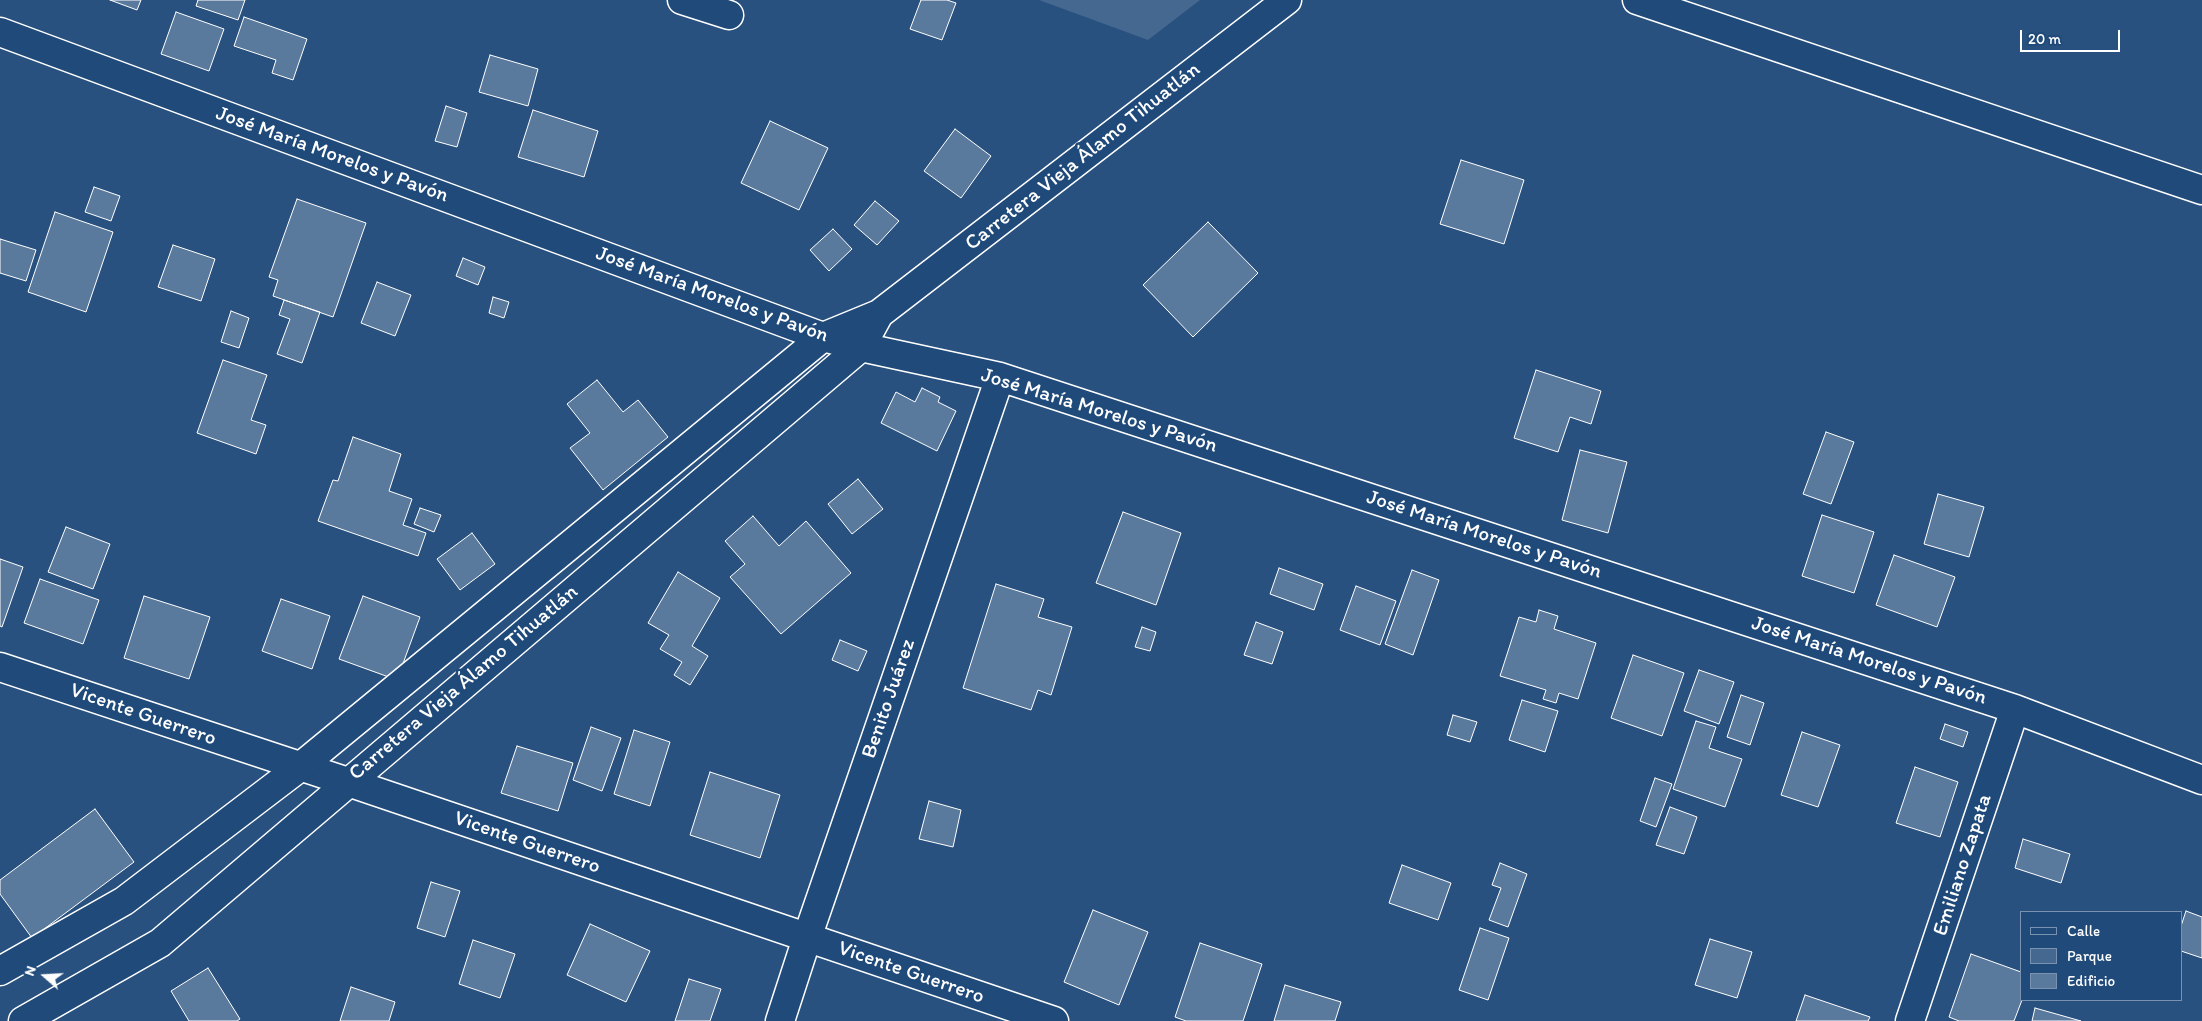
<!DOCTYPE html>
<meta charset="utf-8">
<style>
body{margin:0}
#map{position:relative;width:2202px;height:1021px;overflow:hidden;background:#28517f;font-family:Itim,sans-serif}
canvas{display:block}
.legend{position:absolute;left:2020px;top:911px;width:162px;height:90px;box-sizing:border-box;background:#1f4a7a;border:1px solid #7992af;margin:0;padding:6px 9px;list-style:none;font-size:15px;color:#fff}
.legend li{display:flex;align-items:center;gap:10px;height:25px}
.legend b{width:25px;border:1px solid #7992af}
.north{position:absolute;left:20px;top:951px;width:50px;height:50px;-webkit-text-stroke:4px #1f4a7a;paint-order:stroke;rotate:289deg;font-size:14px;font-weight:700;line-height:20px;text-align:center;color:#fff}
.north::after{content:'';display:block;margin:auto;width:18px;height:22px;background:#fff;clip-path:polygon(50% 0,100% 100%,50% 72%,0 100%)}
.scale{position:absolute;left:2020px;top:30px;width:100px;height:22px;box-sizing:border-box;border:2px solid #fff;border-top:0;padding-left:6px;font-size:15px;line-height:18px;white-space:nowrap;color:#fff;-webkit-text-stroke:4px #1f4a7a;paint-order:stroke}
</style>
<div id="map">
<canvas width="2202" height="1021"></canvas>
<ul class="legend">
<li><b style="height:6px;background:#1f4a7a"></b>Calle</li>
<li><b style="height:14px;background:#446890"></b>Parque</li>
<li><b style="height:14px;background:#5a7a9d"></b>Edificio</li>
</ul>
<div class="north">N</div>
<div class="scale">20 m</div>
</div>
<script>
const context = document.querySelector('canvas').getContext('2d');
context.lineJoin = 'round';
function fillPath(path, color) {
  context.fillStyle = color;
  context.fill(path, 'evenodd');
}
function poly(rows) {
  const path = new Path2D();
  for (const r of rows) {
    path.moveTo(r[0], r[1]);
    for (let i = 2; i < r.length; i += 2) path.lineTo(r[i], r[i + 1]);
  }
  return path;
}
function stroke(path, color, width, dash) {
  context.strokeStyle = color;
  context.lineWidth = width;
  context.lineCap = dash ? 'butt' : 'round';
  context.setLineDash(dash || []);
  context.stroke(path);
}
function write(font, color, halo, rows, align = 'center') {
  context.font = font + ' Itim,sans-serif';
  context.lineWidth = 5;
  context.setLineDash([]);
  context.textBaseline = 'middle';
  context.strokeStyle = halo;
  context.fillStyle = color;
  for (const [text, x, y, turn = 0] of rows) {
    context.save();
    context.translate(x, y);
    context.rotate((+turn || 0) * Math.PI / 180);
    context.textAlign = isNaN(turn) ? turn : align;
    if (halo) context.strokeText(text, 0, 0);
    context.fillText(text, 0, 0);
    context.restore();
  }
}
fillPath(poly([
 [1039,0,1200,0,1148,40]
]), '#446890');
const building = poly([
 [110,0,141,0,137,10,110,0],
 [198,0,245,0,238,20,196,6,198,0],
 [921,0,947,0,956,3,942,40,910,29,921,0],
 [176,12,224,29,209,71,161,54,176,12],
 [244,17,307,39,293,80,272,73,276,60,234,46,244,17],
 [490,55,538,69,528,106,479,92,490,55],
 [446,106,467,113,457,147,435,141,446,106],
 [533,110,598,131,584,177,518,157,533,110],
 [770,121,828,148,799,210,741,183,770,121],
 [955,129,991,156,961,198,924,171,955,129],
 [1461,160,1524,180,1504,244,1440,224,1461,160],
 [94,187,120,196,111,221,85,212,94,187],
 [297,199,366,223,333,317,273,296,278,280,269,277,297,199],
 [875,201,899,221,877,245,854,225,875,201],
 [55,212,113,232,86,312,28,292,55,212],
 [1208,222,1258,273,1193,337,1143,285,1208,222],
 [833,229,852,249,829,271,810,250,833,229],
 [0,239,36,250,26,281,0,273,0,239],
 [173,245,215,259,201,301,158,287,173,245],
 [463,258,485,267,478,285,456,276,463,258],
 [377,282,411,295,395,336,361,323,377,282],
 [493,297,509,302,504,318,489,313,493,297],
 [284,300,320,312,302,363,277,354,290,319,279,315,284,300],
 [231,311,249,318,239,348,221,342,231,311],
 [223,360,267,375,251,420,266,425,256,454,197,433,223,360],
 [1536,370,1601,391,1591,424,1570,417,1558,452,1514,438,1536,370],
 [597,380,623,412,638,400,668,437,603,490,570,448,590,433,567,404,597,380],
 [922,388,940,397,938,402,956,411,937,451,881,423,896,392,915,402,922,388],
 [1826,432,1854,442,1831,504,1803,494,1826,432],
 [353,437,401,454,389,491,412,499,403,525,426,533,418,556,318,521,333,480,338,481,353,437],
 [1580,450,1627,462,1608,533,1562,520,1580,450],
 [858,479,883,509,852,534,828,504,858,479],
 [1938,494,1984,507,1969,557,1924,544,1938,494],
 [420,508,441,515,434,532,414,524,420,508],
 [1123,512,1181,533,1156,605,1096,583,1123,512],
 [1822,515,1874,532,1854,593,1802,576,1822,515],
 [753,516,779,546,806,521,851,573,781,634,730,577,745,564,725,541,753,516],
 [66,527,110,544,93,589,48,572,66,527],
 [472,533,495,564,460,590,437,559,472,533],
 [1894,555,1955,577,1937,627,1876,605,1894,555],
 [0,559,23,567,2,627,0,626,0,559],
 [1279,568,1323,584,1314,610,1270,594,1279,568],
 [1412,570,1439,580,1413,655,1385,644,1412,570],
 [678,572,720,598,692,646,708,656,690,685,674,675,682,662,660,649,669,635,648,623,678,572],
 [40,579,99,600,83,644,24,623,40,579],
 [996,584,1044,599,1038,617,1072,627,1051,695,1038,690,1031,710,963,688,996,584],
 [1356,586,1396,601,1380,645,1340,630,1356,586],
 [144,596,210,617,189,679,124,658,144,596],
 [363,596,420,617,397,680,339,659,363,596],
 [281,599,330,616,312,669,262,651,281,599],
 [1539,610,1558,616,1554,629,1596,643,1578,699,1559,693,1556,703,1543,699,1546,690,1500,676,1519,617,1536,622,1539,610],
 [1256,622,1283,632,1272,664,1244,655,1256,622],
 [1142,627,1156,632,1150,651,1135,647,1142,627],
 [840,640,867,651,858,671,832,660,840,640],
 [1633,655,1684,673,1662,736,1611,718,1633,655],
 [1699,670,1734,682,1719,724,1684,711,1699,670],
 [1741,695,1764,703,1750,745,1727,737,1741,695],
 [1522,700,1558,711,1545,752,1509,740,1522,700],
 [1453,715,1477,722,1470,742,1447,735,1453,715],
 [1696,721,1716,727,1709,748,1742,759,1725,807,1673,789,1696,721],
 [1945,724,1968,732,1963,747,1940,739,1945,724],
 [591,727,621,738,602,791,573,780,591,727],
 [634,730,670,742,650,806,614,794,634,730],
 [1802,732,1840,745,1818,807,1781,795,1802,732],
 [517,746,573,763,558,811,501,793,517,746],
 [1915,767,1958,782,1940,837,1896,823,1915,767],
 [710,772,780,795,760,858,690,835,710,772],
 [1655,778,1672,784,1656,827,1640,821,1655,778],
 [929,801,961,810,953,847,919,839,929,801],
 [1670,807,1697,817,1684,854,1656,845,1670,807],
 [95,809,134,862,32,938,0,894,0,880,95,809],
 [2023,839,2070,854,2061,883,2015,868,2023,839],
 [1500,863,1527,874,1508,927,1489,920,1501,888,1492,885,1500,863],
 [1402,865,1451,883,1438,920,1389,903,1402,865],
 [431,882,460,891,445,937,417,928,431,882],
 [1093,910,1148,932,1119,1005,1064,982,1093,910],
 [2186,911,2202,917,2202,958,2181,951,2181,926,2186,911],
 [590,924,650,951,626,1002,567,975,590,924],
 [1480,928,1509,938,1488,1000,1459,990,1480,928],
 [1710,939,1752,952,1737,998,1695,985,1710,939],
 [473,940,515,954,500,998,459,984,473,940],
 [1200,943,1262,964,1243,1021,1186,1021,1175,1017,1200,943],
 [1971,954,2021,972,2022,1000,2014,1021,1959,1021,1949,1017,1971,954],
 [208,968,240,1019,237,1021,189,1021,171,991,208,968],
 [689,979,721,989,710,1021,675,1021,689,979],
 [1285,985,1341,1002,1335,1021,1274,1021,1285,985],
 [351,987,395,1002,389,1021,340,1021,351,987],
 [1805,995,1870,1017,1868,1021,1796,1021,1805,995],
 [2035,1008,2081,1021,2032,1021,2035,1008]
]);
fillPath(building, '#5a7a9d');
stroke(building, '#fff', 1);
const street = poly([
 [682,0,729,15],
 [1637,0,2202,190],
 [0,32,823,337,861,347,1000,377,2015,709,2202,780],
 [0,667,348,782,1054,1021],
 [780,1021,807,938,1000,377],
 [1910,1021,2015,709]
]);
const secondary = poly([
 [0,971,124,901,300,767,823,337,879,314,1287,0],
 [23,1021,160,943,861,347,879,314]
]);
stroke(street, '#fff', 31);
stroke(secondary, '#fff', 31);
stroke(street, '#1f4a7a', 28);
stroke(secondary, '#1f4a7a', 28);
write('21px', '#fff', '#1f4a7a', [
 ["José María Morelos y Pavón",332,155,20],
 ["Carretera Vieja Álamo Tihuatlán",1083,157,-38],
 ["José María Morelos y Pavón",712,295,20],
 ["José María Morelos y Pavón",1099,411,17],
 ["José María Morelos y Pavón",1484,535,18],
 ["José María Morelos y Pavón",1869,661,18],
 ["Carretera Vieja Álamo Tihuatlán",464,683,-40],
 ["Benito Juárez",889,699,-71],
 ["Vicente Guerrero",143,715,19],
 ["Vicente Guerrero",527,843,19],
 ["Emiliano Zapata",1963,865,-72],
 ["Vicente Guerrero",911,973,19]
]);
</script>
